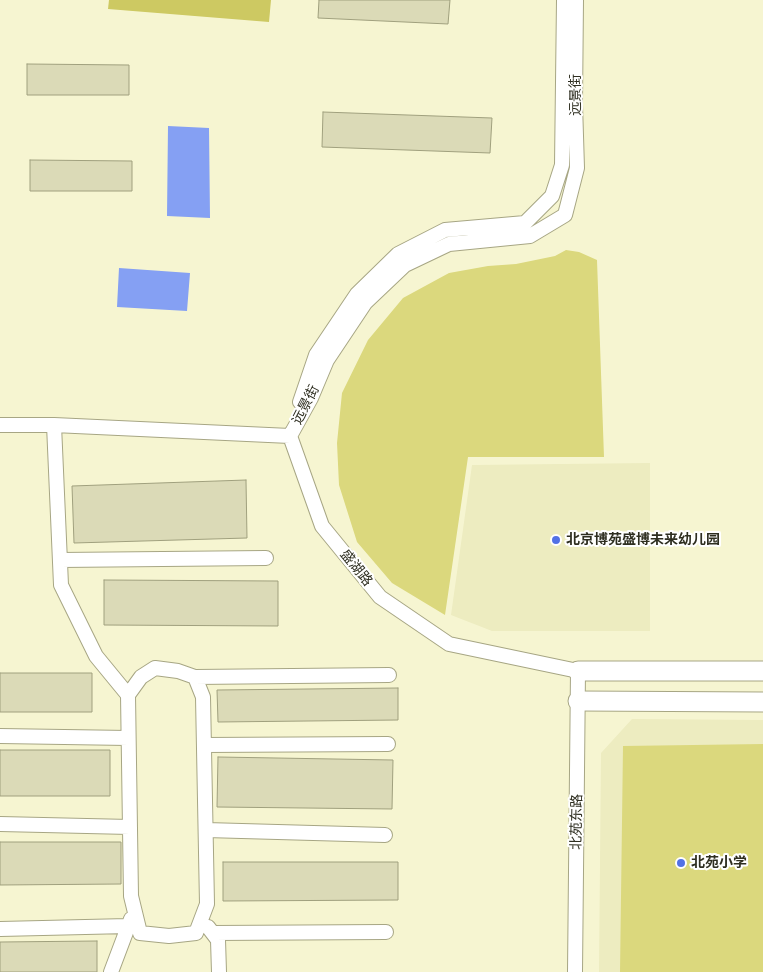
<!DOCTYPE html>
<meta charset="utf-8">
<style>
body{margin:0}
canvas{display:block;background:#f6f5d1}
</style>
<canvas width="763" height="972"></canvas>
<script>
const context = document.querySelector('canvas').getContext('2d');
context.lineJoin = 'round';
function fillPath(path, color) {
  context.fillStyle = color;
  context.fill(path, 'evenodd');
}
function poly(rows) {
  const path = new Path2D();
  for (const r of rows) {
    path.moveTo(r[0], r[1]);
    for (let i = 2; i < r.length; i += 2) path.lineTo(r[i], r[i + 1]);
  }
  return path;
}
function stroke(path, color, width, dash) {
  context.strokeStyle = color;
  context.lineWidth = width;
  context.lineCap = dash ? 'butt' : 'round';
  context.setLineDash(dash || []);
  context.stroke(path);
}
function write(font, color, halo, rows, align = 'center') {
  context.font = font + ' Manrope,"Noto Sans SC",sans-serif';
  context.lineWidth = 4;
  context.setLineDash([]);
  context.textBaseline = 'middle';
  context.strokeStyle = halo;
  context.fillStyle = color;
  for (const [text, x, y, turn = 0] of rows) {
    context.save();
    context.translate(x, y);
    context.rotate((+turn || 0) * Math.PI / 180);
    context.textAlign = isNaN(turn) ? turn : align;
    if (halo) context.strokeText(text, 0, 0);
    context.fillText(text, 0, 0);
    context.restore();
  }
}
fillPath(poly([
 [650,463,650,631,492,631,451,615,472,465],
 [632,719,763,720,763,972,599,972,601,753]
]), '#edecc0');
fillPath(poly([
 [566,250,579,252,597,260,604,457,468,457,445,615,392,583,357,542,339,485,337,443,342,393,368,340,403,298,449,273,488,266,516,264,555,256],
 [763,744,763,972,620,972,623,746]
]), '#dbd87d');
fillPath(poly([
 [109,0,271,0,269,22,108,9]
]), '#cdc962');
fillPath(poly([
 [168,126,209,128,210,218,167,216],
 [119,268,190,273,187,311,117,307]
]), '#85a0f3');
const building = poly([
 [319,0,450,0,448,24,318,18,319,0],
 [27,64,129,65,129,95,27,95,27,64],
 [323,112,492,118,490,153,322,147,323,112],
 [30,160,132,161,132,191,30,191,30,160],
 [246,480,247,538,74,543,72,486,246,480],
 [104,580,278,581,278,626,104,625,104,580],
 [0,673,92,673,92,712,0,712,0,673],
 [398,688,398,720,218,722,217,690,398,688],
 [0,750,110,750,110,796,0,796,0,750],
 [218,757,393,760,392,809,217,807,218,757],
 [0,842,121,842,121,884,0,885,0,842],
 [223,862,398,862,398,900,223,901,223,862],
 [97,941,97,972,0,972,0,942,97,941]
]);
fillPath(building, '#dbdab7');
stroke(building, '#a0a07e', 1);
const minor = poly([
 [300,402,316,355,357,294,398,254,445,230,525,223,552,196,562,165,564,0],
 [0,425,54,425,290,436],
 [54,425,61,585,96,656,128,695,131,896,140,933,169,936,196,933,207,904,203,697,195,677,178,671,155,668,141,677,128,695],
 [290,436,322,526,380,597,449,644,578,671,575,972],
 [290,436,311,398,327,360,365,303,405,265,449,244,530,236,565,215,577,168,575,104,576,0],
 [60,560,266,558],
 [195,677,389,675],
 [0,736,128,738],
 [204,745,388,744],
 [0,824,130,827],
 [206,830,385,835],
 [208,927,218,940,219,972],
 [0,929,128,926],
 [213,933,386,932],
 [111,972,131,919]
]);
const secondary = poly([
 [578,671,763,671],
 [578,701,763,702]
]);
stroke(minor, '#a7a684', 16);
stroke(secondary, '#a7a684', 21);
stroke(minor, '#fff', 14);
stroke(secondary, '#fff', 19);
for (const [x, y, r, color] of [
 [556,540,5,"#5271e6"],
 [681,863,5,"#5271e6"]
]) {
  const dot = new Path2D();
  dot.arc(x, y, r, 0, 2 * Math.PI);
  context.fillStyle = color;
  context.fill(dot);
  stroke(dot, '#fff', 2);
}
write('14px', '#2e2e20', '#fff', [
 ["远景街",576,95,-90],
 ["远景街",306,405,-63],
 ["盛湖路",356,568,51],
 ["北苑东路",577,822,-89]
]);
write('bold 14px', '#2e2e20', '#fff', [
 ["北京博苑盛博未来幼儿园",566,540],
 ["北苑小学",691,863]
], 'left');
</script>
